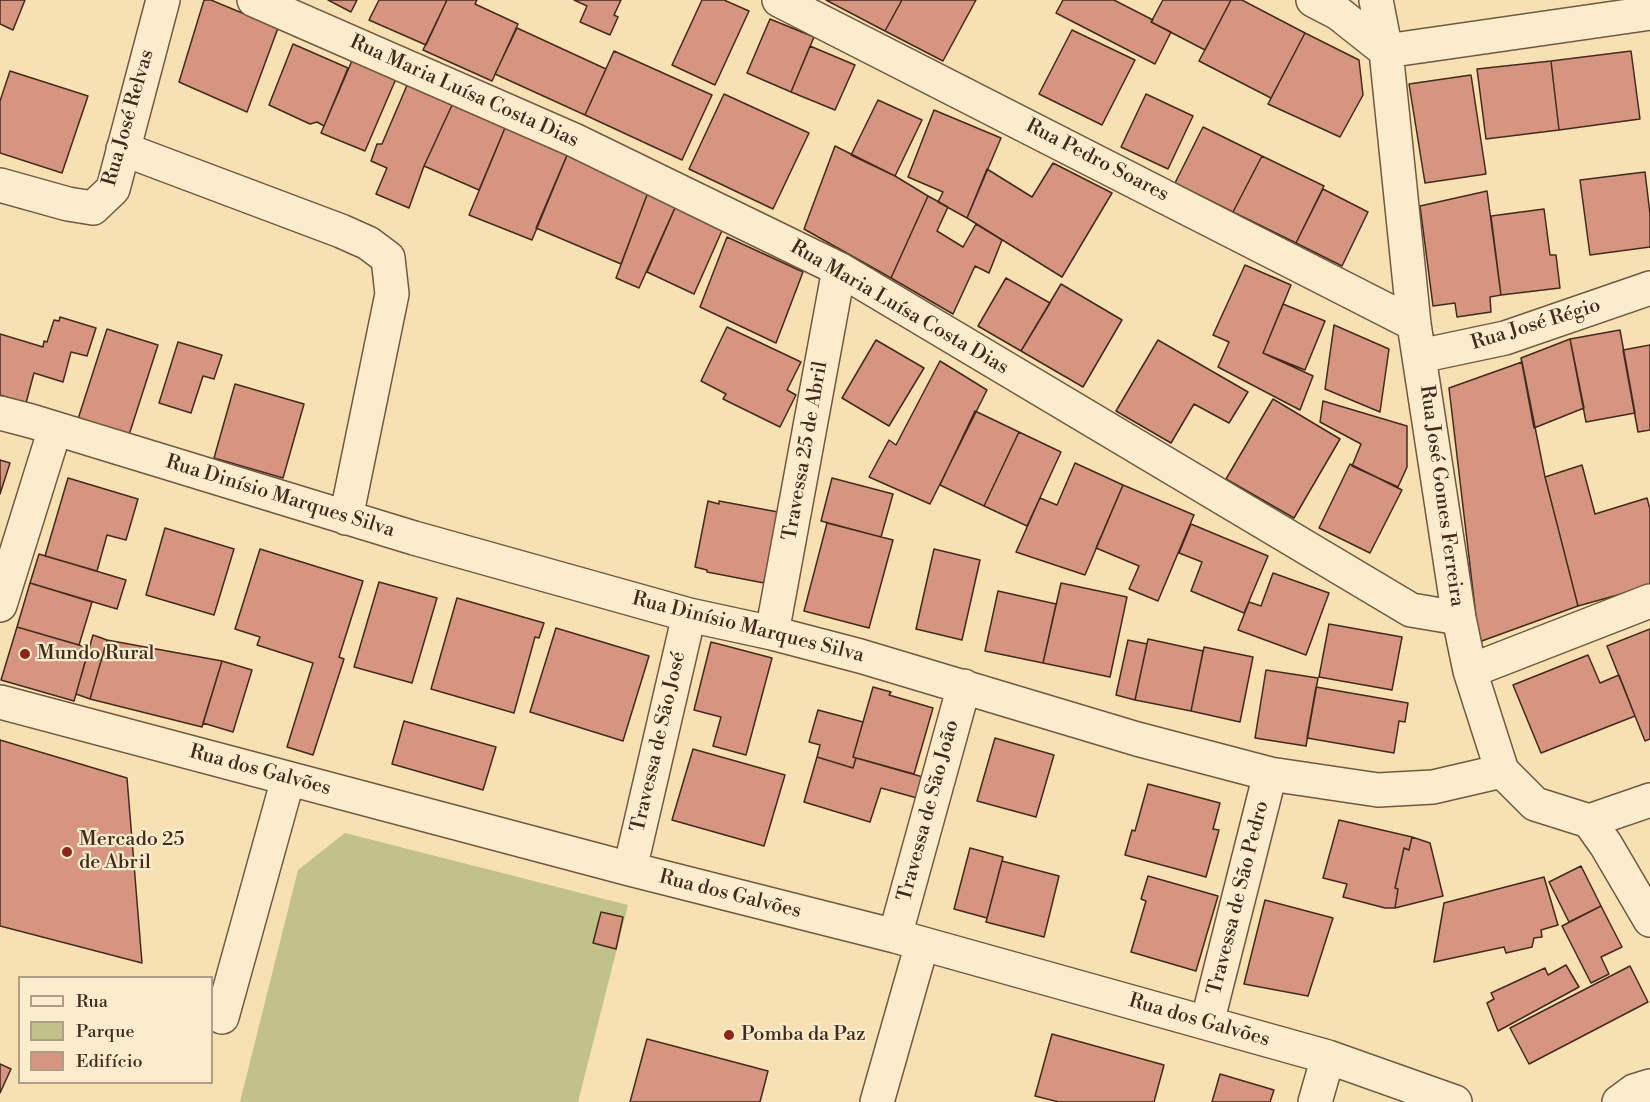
<!DOCTYPE html>
<meta charset="utf-8">
<style>
body{margin:0}
#map{position:relative;width:1650px;height:1102px;overflow:hidden;background:#f7e1b2;font-family:"Libre Bodoni",serif}
canvas{display:block}
.legend{position:absolute;left:18px;top:976px;width:195px;height:108px;box-sizing:border-box;background:#faeccd;border:2px solid #b19e87;margin:0;padding:8px 10px;list-style:none;font-size:18px;color:#442a1d}
.legend li{display:flex;align-items:center;gap:12px;height:30px}
.legend b{width:30px;border:2px solid #b19e87}
</style>
<div id="map">
<canvas width="1650" height="1102"></canvas>
<ul class="legend">
<li><b style="height:8px;background:#faeccd"></b>Rua</li>
<li><b style="height:16px;background:#c1c289"></b>Parque</li>
<li><b style="height:16px;background:#d59580"></b>Edifício</li>
</ul>
</div>
<script>
const context = document.querySelector('canvas').getContext('2d');
context.lineJoin = 'round';
function fillPath(path, color) {
  context.fillStyle = color;
  context.fill(path, 'evenodd');
}
function poly(rows) {
  const path = new Path2D();
  for (const r of rows) {
    path.moveTo(r[0], r[1]);
    for (let i = 2; i < r.length; i += 2) path.lineTo(r[i], r[i + 1]);
  }
  return path;
}
function stroke(path, color, width, dash) {
  context.strokeStyle = color;
  context.lineWidth = width;
  context.lineCap = dash ? 'butt' : 'round';
  context.setLineDash(dash || []);
  context.stroke(path);
}
function write(font, color, halo, rows, align = 'center') {
  context.font = font + ' "Libre Bodoni",serif';
  context.lineWidth = 4.5;
  context.setLineDash([]);
  context.textBaseline = 'middle';
  context.strokeStyle = halo;
  context.fillStyle = color;
  for (const [text, x, y, turn = 0] of rows) {
    context.save();
    context.translate(x, y);
    context.rotate((+turn || 0) * Math.PI / 180);
    context.textAlign = isNaN(turn) ? turn : align;
    if (halo) context.strokeText(text, 0, 0);
    context.fillText(text, 0, 0);
    context.restore();
  }
}
fillPath(poly([
 [345,833,628,905,578,1102,240,1102,298,870]
]), '#c1c289');
const building = poly([
 [0,0,25,0,13,30,0,24,0,0],
 [204,0,211,0,278,28,247,112,179,82,204,0],
 [328,0,357,0,351,12,328,0],
 [379,0,447,0,426,45,369,20,379,0],
 [447,0,477,0,475,4,518,24,492,81,423,50,447,0],
 [574,0,621,0,614,15,618,17,610,35,580,22,587,6,574,0],
 [702,0,724,0,749,11,715,85,672,65,702,0],
 [826,0,902,0,885,31,826,0],
 [902,0,976,0,943,61,885,31,902,0],
 [1063,0,1114,0,1153,20,1151,22,1171,32,1155,64,1056,13,1063,0],
 [1163,0,1231,0,1205,50,1151,22,1163,0],
 [1231,0,1242,0,1305,33,1271,98,1199,61,1231,0],
 [770,19,814,37,791,92,747,73,770,19],
 [517,28,606,69,585,115,495,74,517,28],
 [1072,30,1135,60,1102,125,1039,94,1072,30],
 [1305,33,1359,60,1363,95,1340,137,1268,104,1305,33],
 [293,44,348,68,324,126,317,122,310,124,269,105,293,44],
 [810,46,855,65,835,110,791,92,810,46],
 [614,51,712,95,682,160,585,115,614,51],
 [1631,51,1640,119,1559,130,1551,61,1631,51],
 [354,56,398,74,365,151,321,133,354,56],
 [1551,61,1559,130,1486,139,1477,69,1551,61],
 [10,71,88,96,62,173,0,153,0,101,10,71],
 [1471,75,1486,174,1425,183,1409,84,1471,75],
 [408,83,453,103,424,166,409,208,376,194,387,168,371,161,377,144,382,144,408,83],
 [724,94,809,133,773,209,689,169,724,94],
 [1146,94,1193,116,1168,169,1121,147,1146,94],
 [878,100,922,120,895,176,851,155,878,100],
 [453,103,505,128,479,190,424,166,453,103],
 [934,110,1001,138,967,218,938,202,943,192,908,177,934,110],
 [1203,127,1262,156,1233,212,1175,183,1203,127],
 [505,128,568,153,532,240,469,215,505,128],
 [835,146,895,176,928,196,891,278,804,229,835,146],
 [568,153,650,187,621,264,536,228,568,153],
 [1262,156,1324,186,1296,243,1233,212,1262,156],
 [1053,163,1112,193,1062,277,967,218,987,169,1032,197,1053,163],
 [1645,172,1650,214,1650,247,1590,255,1580,180,1645,172],
 [650,187,678,201,639,288,616,278,650,187],
 [1323,189,1368,212,1342,266,1296,243,1323,189],
 [1487,191,1501,295,1490,297,1491,312,1457,317,1455,303,1433,306,1420,206,1487,191],
 [928,196,948,207,937,231,963,247,976,224,1002,240,989,273,975,266,953,314,891,278,928,196],
 [678,201,725,224,694,294,647,272,678,201],
 [1544,209,1550,255,1556,255,1560,288,1501,295,1491,216,1544,209],
 [727,237,803,272,776,343,700,307,727,237],
 [1245,265,1291,285,1263,353,1313,376,1300,410,1218,367,1229,342,1213,335,1245,265],
 [1006,278,1050,303,1021,351,978,326,1006,278],
 [1061,284,1122,320,1083,387,1021,351,1061,284],
 [1283,304,1325,321,1305,370,1263,353,1283,304],
 [60,317,96,328,87,356,71,352,63,382,34,373,26,403,0,395,0,334,43,347,44,341,47,342,54,320,59,321,60,317],
 [1334,325,1389,349,1380,412,1325,389,1334,325],
 [727,327,801,362,787,390,796,395,780,427,723,399,726,394,701,381,727,327],
 [107,329,158,345,129,435,78,419,107,329],
 [1620,330,1635,413,1586,422,1570,339,1620,330],
 [1570,339,1584,408,1534,428,1521,358,1570,339],
 [876,340,924,368,889,426,842,398,876,340],
 [1158,340,1248,392,1229,423,1194,404,1171,443,1116,411,1158,340],
 [178,342,222,355,214,379,203,376,191,413,159,403,178,342],
 [1650,345,1650,430,1638,432,1623,350,1650,345],
 [940,361,987,390,930,504,869,477,889,440,896,445,940,361],
 [1522,362,1545,477,1578,606,1479,642,1449,388,1522,362],
 [235,384,304,404,283,478,214,458,235,384],
 [1273,399,1340,439,1294,518,1226,479,1273,399],
 [1323,401,1407,426,1407,467,1398,487,1352,466,1361,444,1320,422,1323,401],
 [975,411,1019,432,984,506,940,485,975,411],
 [1019,432,1061,452,1027,526,984,506,1019,432],
 [0,460,10,463,0,494,0,460],
 [1075,463,1123,485,1085,575,1016,552,1040,498,1057,505,1075,463],
 [1350,464,1402,490,1370,553,1319,528,1350,464],
 [1582,465,1595,514,1647,498,1650,509,1650,586,1578,606,1545,477,1582,465],
 [68,478,138,499,126,540,107,535,97,571,45,556,68,478],
 [832,478,893,494,881,537,821,521,832,478],
 [1123,485,1194,515,1158,601,1129,589,1139,566,1096,548,1123,485],
 [708,501,719,504,719,501,778,512,764,583,707,572,707,570,695,567,708,501],
 [827,523,893,540,869,628,804,611,827,523],
 [1191,524,1268,556,1244,613,1191,591,1202,562,1179,553,1191,524],
 [165,528,234,549,214,615,146,595,165,528],
 [260,549,363,581,339,657,344,659,313,755,287,747,313,663,257,645,260,637,235,629,260,549],
 [934,549,980,560,962,640,916,629,934,549],
 [39,554,126,580,117,609,30,583,39,554],
 [1273,573,1329,593,1306,655,1238,630,1249,602,1261,606,1273,573],
 [379,582,437,598,412,683,354,667,379,582],
 [30,583,92,602,79,645,17,627,30,583],
 [1061,583,1127,597,1110,677,1043,663,1061,583],
 [998,591,1056,604,1043,663,985,651,998,591],
 [457,598,544,623,539,638,535,637,514,713,431,689,457,598],
 [1329,624,1402,637,1392,690,1319,677,1329,624],
 [17,627,89,648,74,701,1,680,17,627],
 [556,628,649,656,623,741,530,712,556,628],
 [1650,629,1650,739,1645,741,1607,646,1650,629],
 [93,635,107,640,90,699,76,694,93,635],
 [1148,639,1203,651,1191,711,1135,700,1148,639],
 [107,640,222,661,202,727,90,699,107,640],
 [1128,640,1147,644,1135,700,1116,695,1128,640],
 [711,642,772,658,746,755,713,746,721,717,694,710,711,642],
 [1204,647,1253,657,1240,722,1191,711,1204,647],
 [1588,655,1600,683,1619,675,1635,716,1541,753,1513,685,1588,655],
 [222,661,252,670,233,732,203,723,222,661],
 [1266,670,1318,678,1306,746,1255,738,1266,670],
 [873,687,891,692,889,695,933,708,914,774,853,757,873,687],
 [1316,687,1408,703,1405,722,1399,721,1394,753,1307,738,1316,687],
 [818,710,863,722,853,757,856,758,853,768,817,757,820,745,809,742,818,710],
 [404,721,496,747,483,790,392,764,404,721],
 [995,738,1054,755,1036,817,977,801,995,738],
 [0,740,127,778,142,963,0,926,0,740],
 [693,749,785,775,764,846,672,820,693,749],
 [817,757,853,768,856,758,923,777,917,798,881,788,870,822,804,802,817,757],
 [1148,784,1220,803,1213,829,1219,830,1206,877,1125,855,1132,830,1135,831,1148,784],
 [1339,820,1412,837,1409,850,1404,848,1395,888,1398,889,1395,908,1385,908,1343,897,1347,884,1323,878,1339,820],
 [1412,837,1430,843,1443,896,1395,908,1398,889,1395,888,1404,848,1409,850,1412,837],
 [970,848,1003,857,987,918,954,909,970,848],
 [1002,861,1059,876,1044,937,986,922,1002,861],
 [1581,866,1601,906,1569,922,1549,882,1581,866],
 [1148,876,1218,896,1196,971,1131,952,1146,901,1141,899,1148,876],
 [1544,877,1558,925,1541,930,1542,937,1534,938,1532,947,1506,953,1504,947,1434,962,1444,903,1544,877],
 [1265,900,1333,918,1308,996,1244,984,1265,900],
 [1601,906,1622,947,1601,957,1609,974,1591,983,1562,926,1601,906],
 [601,912,623,917,616,949,593,943,601,912],
 [1566,965,1579,987,1498,1031,1487,1003,1494,999,1491,993,1545,968,1548,975,1566,965],
 [1630,966,1648,1002,1529,1064,1510,1028,1630,966],
 [1052,1034,1164,1065,1154,1102,1059,1102,1035,1096,1052,1034],
 [647,1039,768,1071,760,1102,630,1102,647,1039],
 [0,1064,11,1069,0,1093,0,1064],
 [1220,1074,1274,1090,1270,1102,1212,1102,1220,1074]
]);
fillPath(building, '#d59580');
stroke(building, '#442a1d', 1.5);
const minor = poly([
 [254,0,574,140,839,269,1411,610,1459,618],
 [779,0,1414,324],
 [1313,0,1338,13,1386,51,1650,13],
 [1376,0,1386,51,1414,324,1459,618,1470,671,1502,771,1535,804,1589,821,1606,845,1650,920],
 [123,149,341,231,368,243,388,258,392,294,346,518],
 [0,185,68,204,93,208,113,189,163,0],
 [1420,356,1505,338,1650,288],
 [0,413,31,421,414,538,689,615,772,633,860,656,1137,739,1270,774,1378,790,1433,787,1502,771],
 [0,605,55,429],
 [772,633,839,269],
 [1470,671,1650,601],
 [0,702,630,869,895,936,1328,1057,1455,1102],
 [1589,821,1650,800],
 [630,869,689,615],
 [895,936,964,686],
 [222,1017,288,779],
 [1207,1023,1270,774],
 [877,1102,922,944],
 [1315,1102,1328,1057],
 [1619,1102,1634,1091,1650,1086]
]);
stroke(minor, '#715842', 36);
stroke(minor, '#faeccd', 33);
for (const [x, y, r, color] of [
 [25,654,6,"#8f2418"],
 [67,852,6,"#8f2418"],
 [729,1035,6,"#8f2418"]
]) {
  const dot = new Path2D();
  dot.arc(x, y, r, 0, 2 * Math.PI);
  context.fillStyle = color;
  context.fill(dot);
  stroke(dot, '#faeccd', 2);
}
write('20px', '#442a1d', '#faeccd', [
 ["Rua Maria Luísa Costa Dias",464,92,24],
 ["Rua José Relvas",129,118,-74],
 ["Rua Pedro Soares",1097,161,27],
 ["Rua Maria Luísa Costa Dias",899,308,30],
 ["Rua José Régio",1536,325,-17],
 ["Travessa 25 de Abril",806,451,-80],
 ["Rua José Gomes Ferreira",1441,496,82],
 ["Rua Dinísio Marques Silva",280,497,17],
 ["Rua Dinísio Marques Silva",748,628,14],
 ["Travessa de São José",659,742,-77],
 ["Rua dos Galvões",260,771,15],
 ["Travessa de São João",929,811,-75],
 ["Rua dos Galvões",730,895,14],
 ["Travessa de São Pedro",1239,898,-76],
 ["Rua dos Galvões",1199,1021,16]
]);
write('20px', '#442a1d', '#faeccd', [
 ["Mundo Rural",37,654],
 ["Mercado 25",79,840],
 ["de Abril",79,863],
 ["Pomba da Paz",741,1035]
], 'left');
</script>
